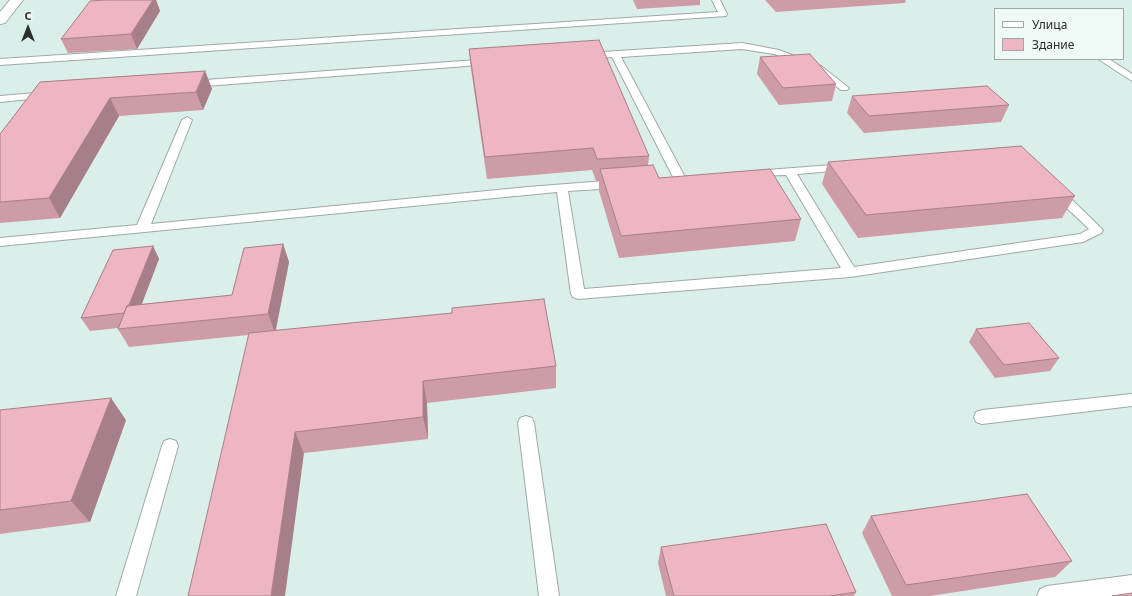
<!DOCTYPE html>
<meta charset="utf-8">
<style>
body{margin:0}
#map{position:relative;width:1132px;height:596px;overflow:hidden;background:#effaf7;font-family:"Noto Sans",sans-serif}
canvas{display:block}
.legend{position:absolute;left:994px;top:8px;width:130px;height:52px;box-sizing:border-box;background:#effaf7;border:1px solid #a0a8a6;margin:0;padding:5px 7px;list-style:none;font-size:12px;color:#2a2e2d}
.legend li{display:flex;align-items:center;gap:8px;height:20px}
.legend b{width:20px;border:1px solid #a0a8a6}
.north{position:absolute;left:8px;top:8px;width:40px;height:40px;-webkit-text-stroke:3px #effaf7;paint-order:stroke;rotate:0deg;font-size:11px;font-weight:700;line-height:16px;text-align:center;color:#2a2e2d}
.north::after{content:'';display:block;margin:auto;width:14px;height:18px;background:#2a2e2d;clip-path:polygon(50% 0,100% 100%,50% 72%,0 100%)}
</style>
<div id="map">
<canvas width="1132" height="596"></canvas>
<ul class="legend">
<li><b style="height:5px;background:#fff"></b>Улица</li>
<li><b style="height:11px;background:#eeb5c2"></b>Здание</li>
</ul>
<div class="north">С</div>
</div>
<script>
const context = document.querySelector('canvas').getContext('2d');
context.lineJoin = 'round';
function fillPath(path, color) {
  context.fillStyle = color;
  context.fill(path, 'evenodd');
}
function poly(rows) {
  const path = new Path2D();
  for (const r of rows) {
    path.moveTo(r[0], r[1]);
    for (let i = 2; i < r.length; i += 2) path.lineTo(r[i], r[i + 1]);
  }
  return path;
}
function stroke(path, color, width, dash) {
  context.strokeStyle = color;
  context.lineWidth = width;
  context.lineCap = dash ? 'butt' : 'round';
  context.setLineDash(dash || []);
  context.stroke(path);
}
fillPath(poly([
 [0,0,1132,0,1132,596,0,596],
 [995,9,1123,9,1123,59,995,59]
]), '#dbefea');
const service = poly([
 [712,0,720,0,727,14,726,16,0,65,0,59,718,12,712,0],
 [742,43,779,50,821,66,849,88,847,90,841,90,815,70,774,54,742,49,621,57,686,179,684,181,680,182,676,181,674,179,612,57,587,59,582,56,587,53,742,43],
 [490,59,493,60,495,62,493,64,192,87,187,84,192,81,490,59],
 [1098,59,1109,59,1132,74,1132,81,1098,59],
 [47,92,51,93,52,95,51,97,0,102,0,96,47,92],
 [187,117,192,120,151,224,528,187,618,180,622,182,624,184,622,186,618,188,568,191,584,289,841,268,786,175,750,176,748,174,750,172,754,171,845,164,849,165,851,167,849,169,845,170,797,174,854,267,1080,234,1089,229,1053,195,1051,192,1053,189,1057,188,1061,189,1103,230,1101,233,1083,242,850,277,578,299,573,297,571,294,557,192,0,246,0,238,137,225,182,120,187,117],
 [1132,394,1132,406,982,424,976,422,974,417,976,412,982,410,1132,394],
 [526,416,532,418,534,423,559,596,539,596,518,423,520,418,526,416],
 [170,439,176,441,178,446,136,596,116,596,162,446,164,441,170,439],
 [1132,575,1132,595,1122,596,1037,596,1040,589,1047,586,1132,575]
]);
const minor = poly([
 [10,0,23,0,5,23,0,24,0,12,10,0]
]);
stroke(service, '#9fa9a6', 2);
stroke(minor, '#9fa9a6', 2);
fillPath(service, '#fff');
fillPath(minor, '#fff');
fillPath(poly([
 [105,0,156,0,160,11,137,49,68,53,61,39],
 [633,0,700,0,700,5,637,9],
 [765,0,906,0,905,3,776,12],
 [469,49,649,156,648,166,659,178,801,219,795,241,619,258,599,191,599,181,596,181,592,170,487,179,471,69],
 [760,57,836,84,832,101,779,105,757,74],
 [205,71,212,89,203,110,119,116,60,218,0,223,0,134,40,82],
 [852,96,1009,105,1001,122,864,133,847,113],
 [828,162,1075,196,1062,218,858,238,822,184],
 [283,244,289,262,276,330,556,366,556,388,427,403,428,439,304,453,248,335,129,347,118,329,118,328,90,331,81,318,153,246,159,259,142,304,232,295],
 [976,329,1059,358,1050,371,995,378,969,342],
 [0,410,126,420,90,522,0,534],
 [871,516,1072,561,1055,577,930,596,892,596,862,533],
 [661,547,856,592,854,596,666,596,658,563]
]), '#cd9ca7');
fillPath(poly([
 [153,0,156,0,160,11,137,49,131,34],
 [205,71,212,89,203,110,196,92],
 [110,98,119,116,60,218,49,198],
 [283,244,289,262,275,333,268,314],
 [153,246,159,259,133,326,126,313],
 [423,381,427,403,428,439,423,417],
 [111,398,126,420,90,522,71,501],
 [295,432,304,453,285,596,271,596]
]), '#a77f88');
const building = poly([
 [105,0,153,0,131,34,61,39,90,1,105,0],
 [599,40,649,156,597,159,593,148,485,157,469,49,599,40],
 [810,54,836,84,783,88,760,57,810,54],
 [205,71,196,92,110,98,49,198,0,202,0,134,40,82,205,71],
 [987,86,1009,105,869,116,852,96,987,86],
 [1021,146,1075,196,866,215,828,162,1021,146],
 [653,165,659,178,770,169,801,219,621,236,600,169,653,165],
 [283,244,268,314,118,329,127,306,232,295,244,248,283,244],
 [153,246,129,305,127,306,124,313,81,318,113,250,153,246],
 [544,299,556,366,423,381,423,417,295,432,271,596,188,596,249,333,452,313,452,308,544,299],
 [1029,323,1059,358,1004,365,976,329,1029,323],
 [111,398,71,501,0,510,0,410,111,398],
 [1027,494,1072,561,906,585,871,516,1027,494],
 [826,524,856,592,830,596,674,596,661,547,826,524],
 [1132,593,1132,596,1112,596,1132,593]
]);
fillPath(building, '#eeb5c2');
stroke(building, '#a77f88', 1);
</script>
